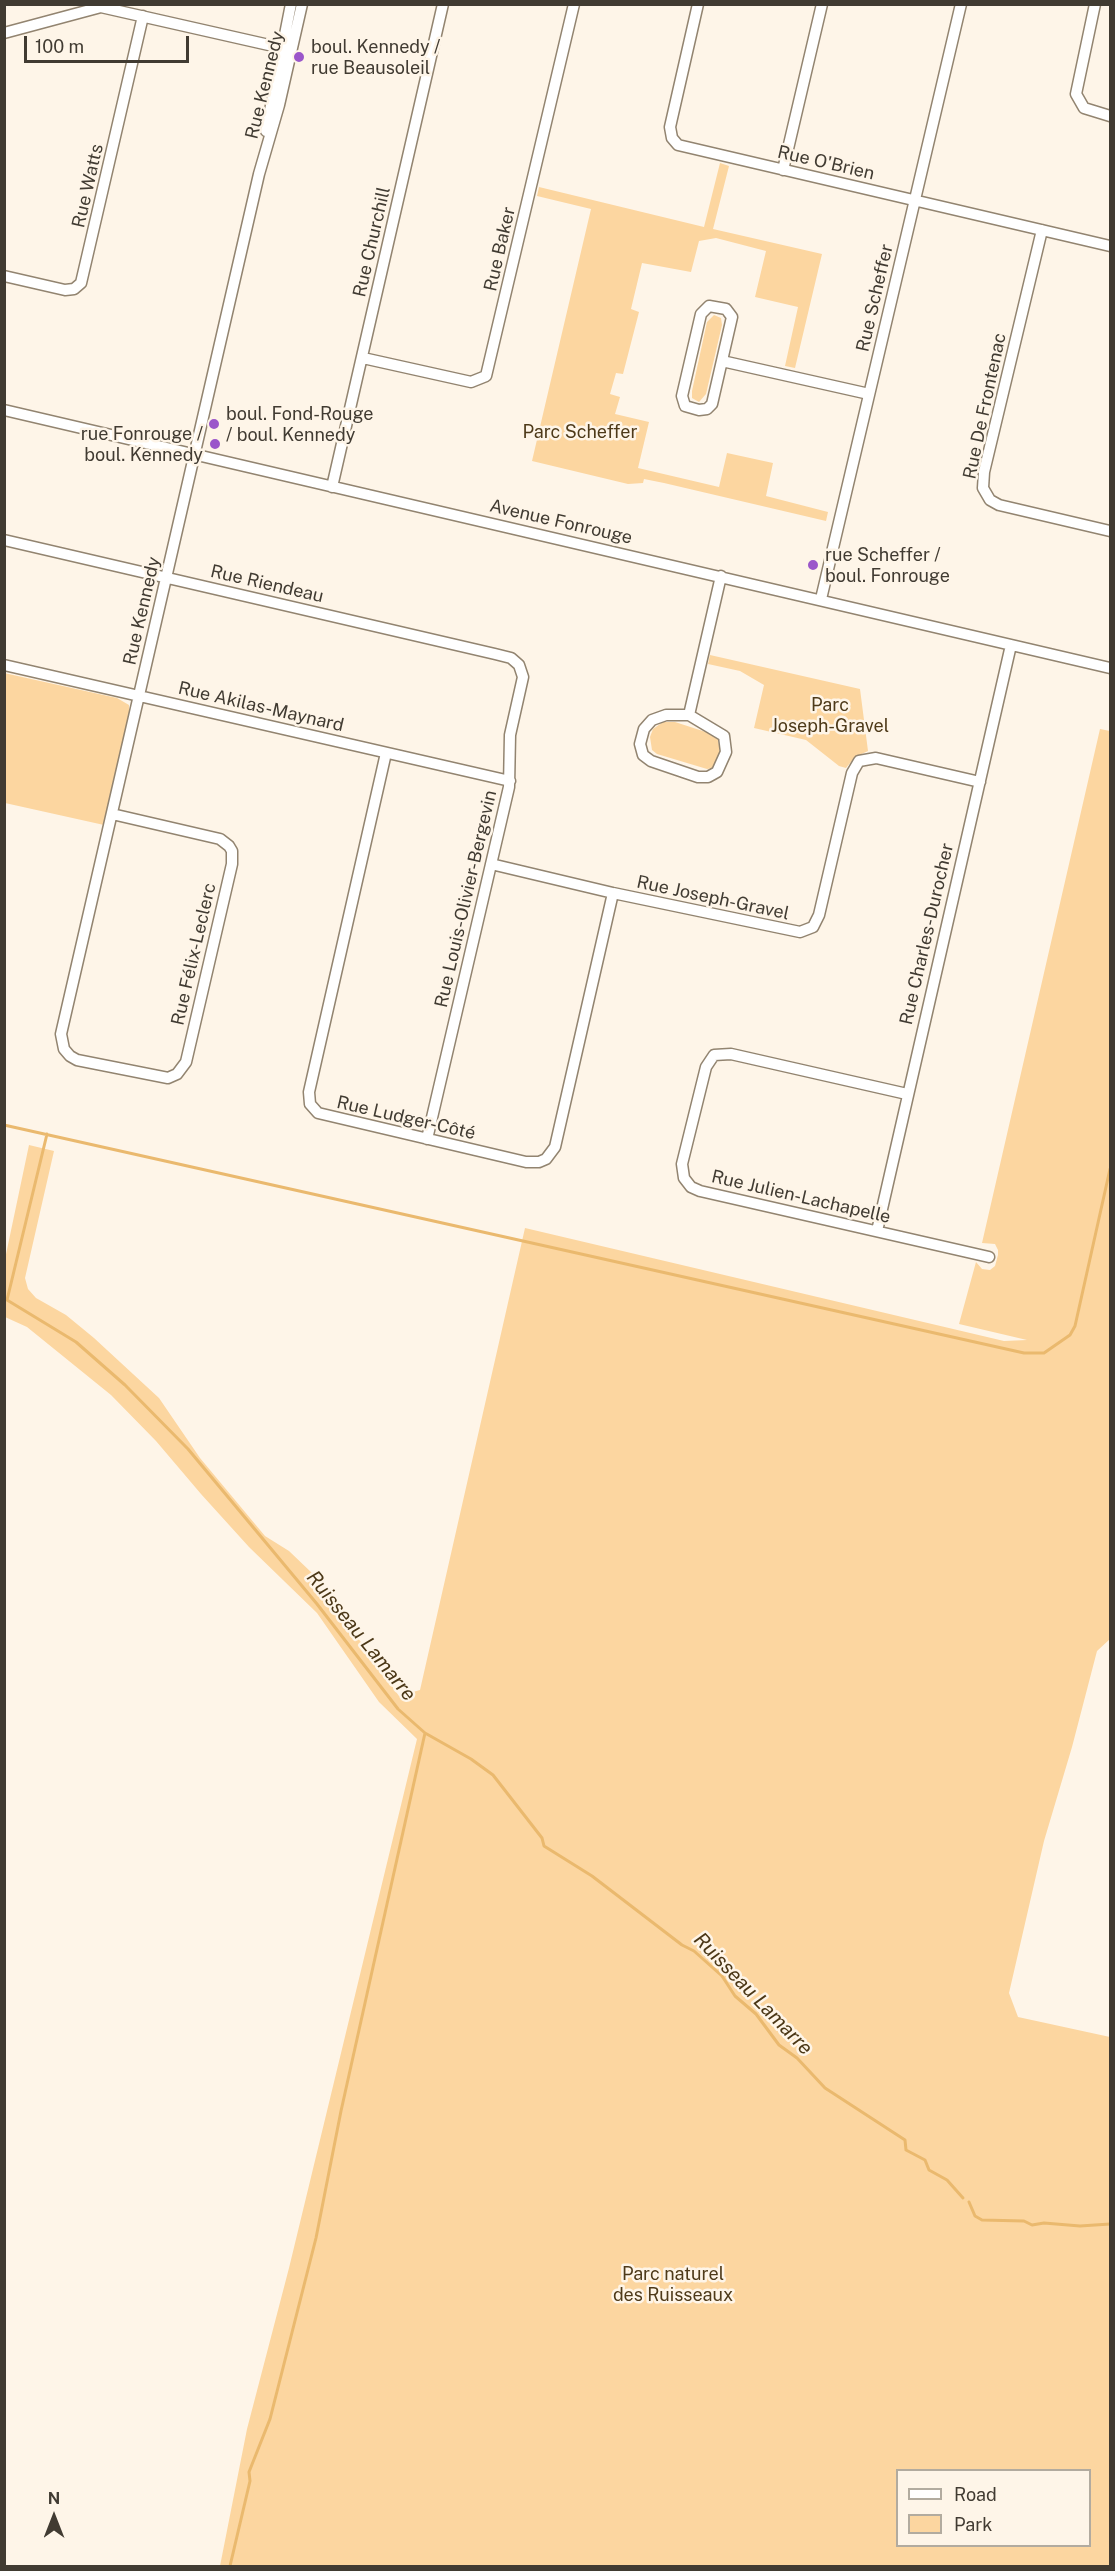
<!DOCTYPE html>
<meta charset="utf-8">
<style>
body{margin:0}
#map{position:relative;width:1115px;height:2571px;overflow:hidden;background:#fef5e8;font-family:"Public Sans",sans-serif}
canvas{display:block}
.frame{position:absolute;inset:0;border:6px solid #413b32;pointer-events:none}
.legend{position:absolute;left:896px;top:2469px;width:195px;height:78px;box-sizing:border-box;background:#fef5e8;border:2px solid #b2ab9f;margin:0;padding:8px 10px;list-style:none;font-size:18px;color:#413b32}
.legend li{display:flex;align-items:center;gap:12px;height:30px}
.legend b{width:30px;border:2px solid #b2ab9f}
.north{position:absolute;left:24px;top:2487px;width:60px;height:60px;-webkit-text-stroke:4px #fef5e8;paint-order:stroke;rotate:0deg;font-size:16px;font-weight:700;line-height:24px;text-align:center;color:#413b32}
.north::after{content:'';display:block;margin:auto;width:21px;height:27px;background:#413b32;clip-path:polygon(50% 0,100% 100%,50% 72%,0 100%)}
.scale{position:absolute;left:24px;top:36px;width:165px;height:27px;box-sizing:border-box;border:3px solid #413b32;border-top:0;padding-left:8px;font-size:18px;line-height:21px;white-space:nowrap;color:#413b32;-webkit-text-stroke:4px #fef5e8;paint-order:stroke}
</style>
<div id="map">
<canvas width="1115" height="2571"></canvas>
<div class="frame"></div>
<ul class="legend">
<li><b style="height:8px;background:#fff"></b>Road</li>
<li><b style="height:16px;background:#fcd6a0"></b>Park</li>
</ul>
<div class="north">N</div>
<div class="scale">100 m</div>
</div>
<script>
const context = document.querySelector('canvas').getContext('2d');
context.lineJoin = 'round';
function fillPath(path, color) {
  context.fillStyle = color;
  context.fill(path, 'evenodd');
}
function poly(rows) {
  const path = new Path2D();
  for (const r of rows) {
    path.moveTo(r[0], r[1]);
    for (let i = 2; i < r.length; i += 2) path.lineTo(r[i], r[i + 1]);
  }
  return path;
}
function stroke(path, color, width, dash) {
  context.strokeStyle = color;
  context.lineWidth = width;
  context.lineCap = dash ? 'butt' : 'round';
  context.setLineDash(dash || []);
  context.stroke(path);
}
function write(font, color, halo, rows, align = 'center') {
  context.font = font + ' "Public Sans",sans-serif';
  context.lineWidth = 5;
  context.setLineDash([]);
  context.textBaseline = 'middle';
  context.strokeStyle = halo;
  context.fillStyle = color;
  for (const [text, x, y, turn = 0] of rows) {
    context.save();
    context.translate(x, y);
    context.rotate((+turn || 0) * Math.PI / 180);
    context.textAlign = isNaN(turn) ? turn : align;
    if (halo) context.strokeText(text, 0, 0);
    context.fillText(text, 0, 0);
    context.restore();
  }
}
fillPath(poly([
 [720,163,729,166,713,229,822,254,795,368,785,366,798,307,755,297,766,251,716,238,699,241,691,272,642,263,631,309,639,312,623,374,616,373,610,394,620,397,615,414,649,422,638,468,719,487,727,453,773,463,766,496,828,512,826,521,664,483,644,479,643,483,628,484,532,461,591,209,537,196,539,187,704,227],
 [714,315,721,318,722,325,706,394,699,402,692,398,692,391,707,322],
 [710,655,860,689,868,751,855,757,846,768,839,766,806,740,754,728,764,685,740,671,708,664],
 [4,673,117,698,129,705,129,714,104,825,5,803],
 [663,722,675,722,712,734,718,739,720,753,713,768,707,769,657,754,652,750,650,737,653,729],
 [1100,729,1110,731,1110,1639,1097,1651,1072,1747,1044,1841,1009,1993,1018,2017,1110,2037,1110,2566,220,2566,247,2429,289,2268,417,1739,379,1702,317,1613,249,1547,201,1494,156,1441,111,1395,27,1327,5,1317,5,1259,29,1145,54,1151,25,1278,28,1289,36,1298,66,1315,94,1338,159,1398,200,1458,265,1536,289,1551,312,1573,399,1696,420,1690,525,1228,1004,1341,1027,1340,959,1324,976,1262,982,1269,990,1270,995,1266,998,1255,998,1250,995,1244,982,1243],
 [898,2470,1090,2470,1090,2546,898,2546]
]), '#fcd6a0');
stroke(poly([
 [4,1125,1024,1353,1044,1353,1070,1335,1075,1326,1110,1169],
 [47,1134,7,1300,76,1342,125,1385,188,1449,317,1604,398,1709,425,1733,471,1759,493,1775,542,1838,544,1846,592,1876,682,1945,694,1951,722,1976,735,1996,756,2014,779,2045,797,2058,825,2088,905,2140,906,2150,925,2160,929,2170,947,2180,963,2198],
 [969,2202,975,2216,982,2220,1024,2221,1032,2225,1044,2223,1080,2226,1110,2224],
 [230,2566,250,2481,249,2472,270,2419,316,2238,341,2111,425,1733]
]), '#eab96e', 3);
const minor = poly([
 [698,4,670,127,672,138,678,145,1110,246],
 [1095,4,1076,94,1084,108,1110,116],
 [4,33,101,7,291,50],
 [266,131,291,4],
 [783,170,822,4],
 [1042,230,984,472,983,488,990,500,999,505,1110,531],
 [4,276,65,290,74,289,81,283,143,16],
 [709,306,726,309,732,317,712,404,707,409,699,410,685,406,682,396,701,314,709,306],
 [363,358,471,382,486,376,574,4],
 [722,361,869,394],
 [4,410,1110,668],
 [332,487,443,4],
 [4,540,495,654,511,658,519,665,523,677,510,735,509,787,427,1139],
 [821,599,961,4],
 [4,665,510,781],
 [666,715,689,715,724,736,726,752,717,772,708,777,698,777,651,761,643,755,640,744,644,729,652,720,666,715],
 [689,715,721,576],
 [386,753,309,1092,310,1104,318,1113,526,1162,539,1162,546,1159,555,1147,613,893],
 [112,814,220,839,229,846,232,851,232,864,186,1062,177,1074,168,1078,77,1060,70,1056,64,1049,61,1034,259,174,279,105,302,4],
 [491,864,613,893,800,932,813,927,819,915,852,773,859,761,876,758,980,782],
 [907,1094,731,1054,714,1055,706,1067,682,1164,684,1178,691,1187,700,1191,989,1257],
 [877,1231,1011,645]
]);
stroke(minor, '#928470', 13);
stroke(minor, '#fff', 10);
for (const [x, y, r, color] of [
 [299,57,6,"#9b56ca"],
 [214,424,6,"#9b56ca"],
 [215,444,6,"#9b56ca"],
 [813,565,6,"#9b56ca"]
]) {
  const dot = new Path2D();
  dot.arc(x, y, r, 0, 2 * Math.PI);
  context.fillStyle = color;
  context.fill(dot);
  stroke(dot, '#fef5e8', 2);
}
write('18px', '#413b32', '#fef5e8', [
 ["boul. Kennedy /",311,47],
 ["rue Beausoleil",311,68],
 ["boul. Fond-Rouge",226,414],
 ["/ boul. Kennedy",226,435],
 ["rue Fonrouge /",203,434,"right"],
 ["boul. Kennedy",203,455,"right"],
 ["rue Scheffer /",825,555],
 ["boul. Fonrouge",825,576]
], 'left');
write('18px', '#413b32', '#fef5e8', [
 ["Rue Kennedy",265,85,-76],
 ["Rue O'Brien",826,163,13],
 ["Rue Watts",88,186,-77],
 ["Rue Churchill",372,242,-77],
 ["Rue Baker",500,249,-77],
 ["Rue Scheffer",875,298,-77],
 ["Rue De Frontenac",985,406,-78],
 ["Avenue Fonrouge",561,522,13],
 ["Rue Riendeau",267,584,13],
 ["Rue Kennedy",142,611,-77],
 ["Rue Akilas-Maynard",261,707,13],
 ["Rue Joseph-Gravel",713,898,12],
 ["Rue Louis-Olivier-Bergevin",466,899,-77],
 ["Rue Charles-Durocher",927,934,-77],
 ["Rue Félix-Leclerc",194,954,-77],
 ["Rue Ludger-Côté",406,1118,13],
 ["Rue Julien-Lachapelle",801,1197,13]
]);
write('18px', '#4e3a19', '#fef5e8', [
 ["Parc Scheffer",580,432],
 ["Parc",830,705],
 ["Joseph-Gravel",830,726],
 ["Parc naturel",673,2274],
 ["des Ruisseaux",673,2295]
]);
write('italic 20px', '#4b3716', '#fef5e8', [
 ["Ruisseau Lamarre",361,1636,51],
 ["Ruisseau Lamarre",753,1994,46]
]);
</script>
